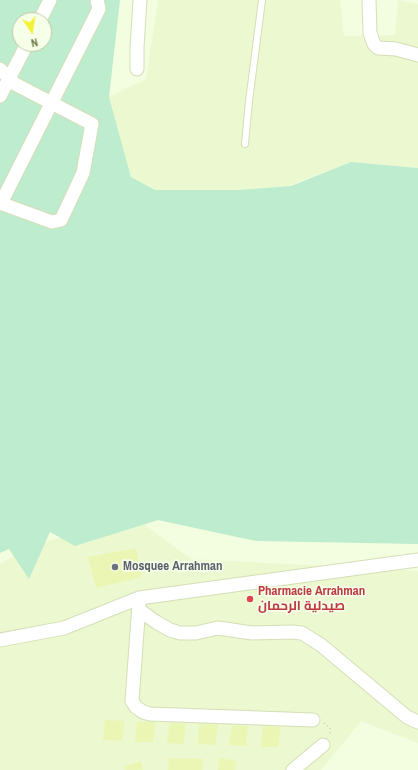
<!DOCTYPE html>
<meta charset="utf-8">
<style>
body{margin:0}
#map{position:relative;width:418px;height:770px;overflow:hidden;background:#f2fedf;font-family:"Archivo Narrow",sans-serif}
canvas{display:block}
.north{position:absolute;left:12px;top:12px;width:40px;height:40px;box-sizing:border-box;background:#f6ffe8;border:1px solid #c0c9a7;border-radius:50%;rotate:167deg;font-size:11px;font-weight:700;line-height:16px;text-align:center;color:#707745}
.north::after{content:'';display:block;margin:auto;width:14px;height:18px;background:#f3f239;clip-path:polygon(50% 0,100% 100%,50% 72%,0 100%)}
</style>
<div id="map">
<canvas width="418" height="770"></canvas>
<div class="north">N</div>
</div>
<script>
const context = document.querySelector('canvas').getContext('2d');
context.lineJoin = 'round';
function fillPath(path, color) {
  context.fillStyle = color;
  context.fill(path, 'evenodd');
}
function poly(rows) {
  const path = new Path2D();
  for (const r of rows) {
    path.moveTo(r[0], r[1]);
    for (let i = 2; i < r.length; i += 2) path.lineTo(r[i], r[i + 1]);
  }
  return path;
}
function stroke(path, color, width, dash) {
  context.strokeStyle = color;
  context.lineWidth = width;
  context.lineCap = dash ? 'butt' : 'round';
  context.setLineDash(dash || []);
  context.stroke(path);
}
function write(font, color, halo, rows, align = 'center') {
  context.font = font + ' "Archivo Narrow",Cairo,sans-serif';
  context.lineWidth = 3.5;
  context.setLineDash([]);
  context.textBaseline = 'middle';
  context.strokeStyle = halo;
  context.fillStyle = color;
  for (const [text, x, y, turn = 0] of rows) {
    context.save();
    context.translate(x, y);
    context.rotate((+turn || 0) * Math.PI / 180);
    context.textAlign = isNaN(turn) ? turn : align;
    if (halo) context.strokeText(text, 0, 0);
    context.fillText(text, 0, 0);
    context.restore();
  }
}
fillPath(poly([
 [158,0,340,0,344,36,395,35,398,0,418,4,418,168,351,162,288,186,238,190,155,190,131,177,109,97,146,79],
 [138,520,191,559,418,571,418,743,361,721,321,770,0,770,0,564,34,544]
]), '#ebf8d0');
fillPath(poly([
 [0,0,120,0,109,97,131,177,155,190,238,190,291,186,351,162,418,168,418,544,256,541,158,520,75,546,50,532,29,579,9,549,0,553],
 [20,20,44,20,44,44,20,44]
]), '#bdecce');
fillPath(poly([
 [136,548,142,577,96,588,88,557],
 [105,720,124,721,122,741,103,740],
 [137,722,155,722,153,742,135,742],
 [170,723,186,724,183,744,167,743],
 [199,724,218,725,215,745,198,744],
 [232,726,248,726,246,746,229,745],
 [263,726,281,727,278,747,261,747],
 [169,758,203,759,202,770,168,770],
 [219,758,237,761,235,770,218,770],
 [141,761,143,770,125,770,124,766]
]), '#ebf6b5');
const lane = poly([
 [245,144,249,101,262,0]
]);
const street = poly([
 [369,0,370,33,374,44,378,48,396,49,418,55],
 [40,20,50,0],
 [0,69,15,84,92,124,83,173,61,220,52,222,0,203],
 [137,69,137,47,140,0],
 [0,96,27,44],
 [1,203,99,9,97,0],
 [139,604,132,701,136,707,143,712,150,714,313,720],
 [139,610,156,622,170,630,180,633,196,633,218,628,252,633,292,632,302,633,321,645,407,717,418,722],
 [0,640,64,628,139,598,418,560],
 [293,770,323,745]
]);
stroke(lane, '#d5deb6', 8);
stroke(street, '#d5deb6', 15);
stroke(poly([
 [324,723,330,728,330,736]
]), '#d0da98', 2, [1, 3]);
stroke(lane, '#fff', 6);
stroke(street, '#fff', 13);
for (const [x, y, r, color] of [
 [115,567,4,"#6b7280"],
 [250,599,4,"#e0444e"]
]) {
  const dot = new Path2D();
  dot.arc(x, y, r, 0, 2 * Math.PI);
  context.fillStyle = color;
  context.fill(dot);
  stroke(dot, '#f6ffe8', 1.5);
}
write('bold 13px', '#5b616d', '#f6ffe8', [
 ["Mosquee Arrahman",123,567]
], 'left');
write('bold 13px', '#be3a42', '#f6ffe8', [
 ["Pharmacie Arrahman",258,592],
 ["صيدلية الرحمان",258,607]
], 'left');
</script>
